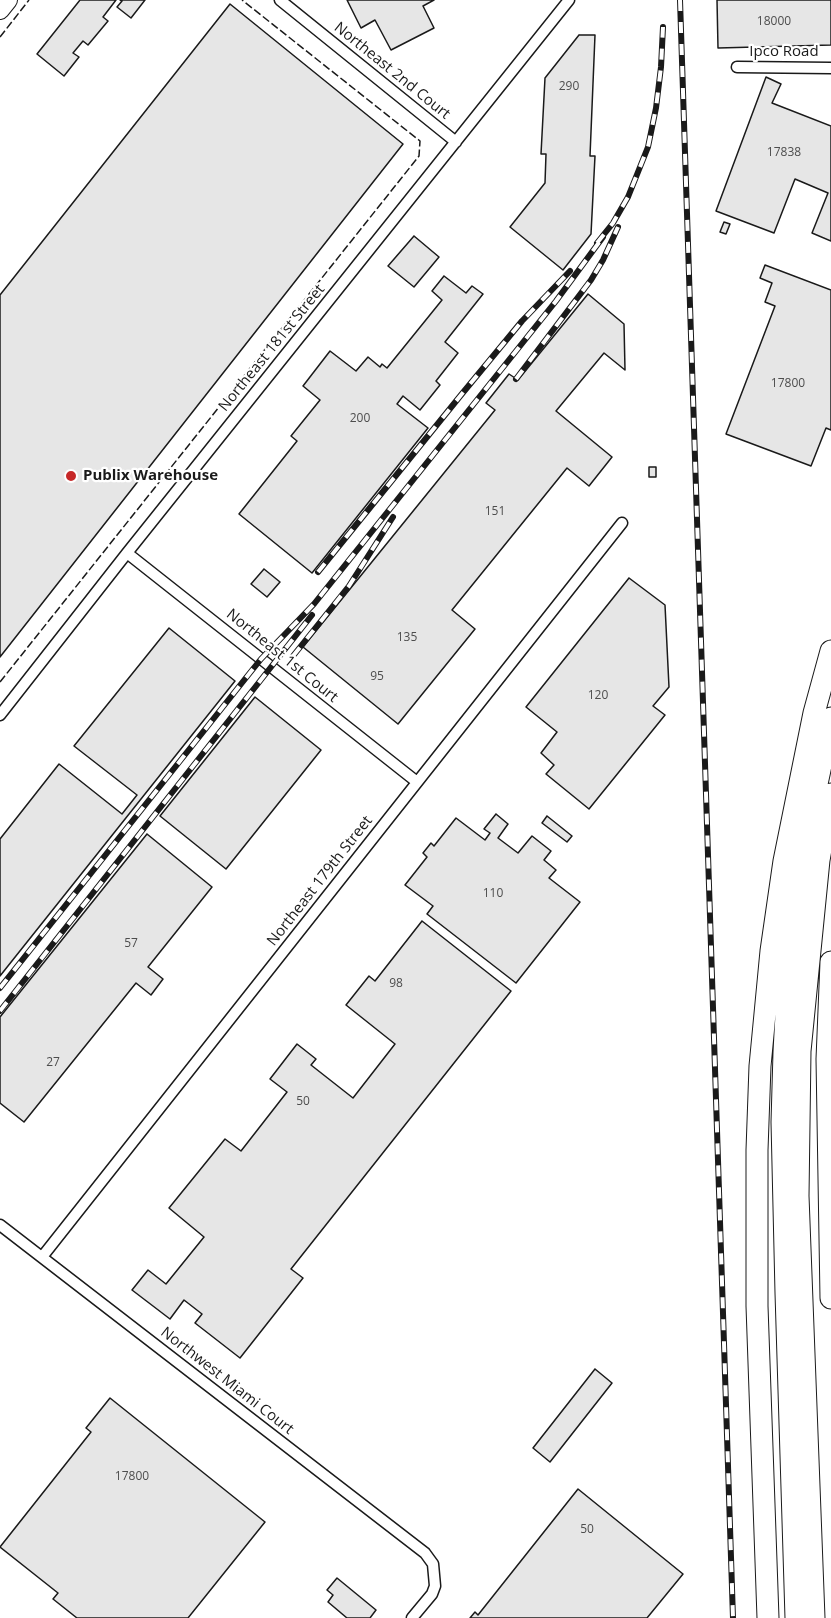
<!DOCTYPE html>
<style>
body{margin:0}
canvas{display:block;background:#fff}
</style>
<canvas width="831" height="1618"></canvas>
<script>
const context = document.querySelector('canvas').getContext('2d');
context.lineJoin = 'round';
function fillPath(path, color) {
  context.fillStyle = color;
  context.fill(path, 'evenodd');
}
function poly(rows) {
  const path = new Path2D();
  for (const r of rows) {
    path.moveTo(r[0], r[1]);
    for (let i = 2; i < r.length; i += 2) path.lineTo(r[i], r[i + 1]);
  }
  return path;
}
function stroke(path, color, width, dash) {
  context.strokeStyle = color;
  context.lineWidth = width;
  context.lineCap = dash ? 'butt' : 'round';
  context.setLineDash(dash || []);
  context.stroke(path);
}
function write(font, color, halo, rows, align = 'center') {
  context.font = font + ' "Open Sans",sans-serif';
  context.lineWidth = 4.5;
  context.setLineDash([]);
  context.textBaseline = 'middle';
  context.strokeStyle = halo;
  context.fillStyle = color;
  for (const [text, x, y, turn = 0] of rows) {
    context.save();
    context.translate(x, y);
    context.rotate((+turn || 0) * Math.PI / 180);
    context.textAlign = isNaN(turn) ? turn : align;
    if (halo) context.strokeText(text, 0, 0);
    context.fillText(text, 0, 0);
    context.restore();
  }
}
const building = poly([
 [80,0,116,0,103,17,108,21,88,45,83,41,73,53,79,57,64,76,37,54,80,0],
 [120,0,145,0,131,18,117,7,122,1,120,0],
 [347,0,434,0,423,6,434,28,391,50,375,20,361,28,347,0],
 [717,0,831,0,831,45,718,48,717,0],
 [230,4,403,144,0,657,0,295,230,4],
 [579,35,595,35,590,156,595,156,591,234,563,270,510,227,545,183,546,154,541,154,545,78,579,35],
 [766,77,781,84,772,103,831,126,831,241,812,233,828,193,795,179,774,233,716,211,766,77],
 [724,222,730,224,726,234,720,232,724,222],
 [414,236,439,257,414,287,388,266,414,236],
 [765,265,831,290,831,430,826,428,811,466,726,434,775,306,765,302,772,283,760,278,765,265],
 [444,276,466,293,472,286,483,294,445,342,458,353,436,381,440,385,420,410,403,396,397,404,428,428,312,573,239,514,297,441,291,436,320,400,303,386,330,351,356,371,368,357,380,367,382,364,387,368,442,300,432,291,444,276],
 [588,294,624,324,625,370,604,353,556,411,612,457,589,486,567,468,452,610,475,629,398,724,303,647,495,410,486,403,509,374,518,380,588,294],
 [649,467,656,467,656,477,649,477,649,467],
 [264,569,280,582,267,597,251,584,264,569],
 [629,578,665,605,669,687,653,706,665,715,589,809,546,774,554,765,541,753,557,732,526,707,629,578],
 [169,628,235,681,0,976,0,839,59,764,122,814,137,795,74,746,169,628],
 [255,697,321,750,226,869,160,816,255,697],
 [496,814,508,824,498,838,518,853,532,836,551,851,544,860,556,870,549,878,580,902,516,983,427,914,433,906,405,885,427,857,423,853,431,843,434,846,456,818,485,840,490,833,484,829,496,814],
 [547,816,572,836,567,842,542,823,547,816],
 [147,834,212,887,148,967,163,979,151,995,136,983,24,1122,0,1103,0,1017,147,834],
 [422,921,511,991,291,1269,303,1278,240,1358,195,1323,202,1314,184,1300,170,1319,132,1290,148,1270,166,1284,204,1237,169,1208,225,1139,241,1151,287,1092,270,1079,297,1044,316,1059,311,1065,353,1098,395,1044,346,1005,369,976,375,981,422,921],
 [595,1369,612,1383,550,1462,533,1448,595,1369],
 [110,1398,265,1522,188,1618,77,1618,53,1599,58,1593,0,1547,91,1432,86,1428,110,1398],
 [578,1489,683,1574,647,1618,470,1618,475,1612,478,1615,578,1489],
 [337,1578,376,1610,370,1618,347,1618,328,1602,333,1595,327,1590,337,1578]
]);
fillPath(building, '#e6e6e6');
stroke(building, '#1a1a1a', 1.5);
const minor = poly([
 [280,0,456,142],
 [737,67,831,68],
 [127,553,417,782],
 [0,715,127,553,569,0],
 [0,1225,425,1553,433,1564,435,1586,432,1594,412,1618],
 [42,1257,622,523]
]);
const primary = poly([
 [0,10,8,0]
]);
const motorway = poly([
 [831,962,827,1059,831,1298],
 [768,1618,757,1306,757,1150,760,1066,771,951,784,861,814,713,831,651],
 [796,1618,786,1293,782,1122,784,1052,788,977,801,859,831,718],
 [814,1618,798,1196,800,1051,819,860,831,794]
]);
stroke(minor, '#1a1a1a', 13);
stroke(primary, '#1a1a1a', 20);
stroke(motorway, '#1a1a1a', 23);
stroke(minor, '#fff', 10);
stroke(primary, '#fff', 18);
stroke(motorway, '#fff', 21);
const rail = poly([
 [680,0,733,1618],
 [597,243,613,223,628,197,648,147,656,108,661,67,663,27],
 [516,379,591,280,603,260,618,227],
 [318,572,461,395,522,321,570,271],
 [293,656,349,586,393,517],
 [0,988,245,679,261,659,314,604,556,301,603,237],
 [0,1011,312,615]
]);
stroke(rail, '#1a1a1a', 6);
stroke(rail, '#fff', 4, [11]);
stroke(poly([
 [0,37,29,0],
 [0,682,419,156,420,141,242,0]
]), '#1a1a1a', 1.5, [8, 3]);
for (const [x, y, r, color] of [
 [71,476,6,"#c62828"]
]) {
  const dot = new Path2D();
  dot.arc(x, y, r, 0, 2 * Math.PI);
  context.fillStyle = color;
  context.fill(dot);
  stroke(dot, '#fff', 2);
}
write('12px', '#4d4d4d', null, [
 ["18000",774,22],
 ["290",569,87],
 ["17838",784,153],
 ["17800",788,384],
 ["200",360,419],
 ["151",495,512],
 ["135",407,638],
 ["95",377,677],
 ["120",598,696],
 ["110",493,894],
 ["57",131,944],
 ["98",396,984],
 ["27",53,1063],
 ["50",303,1102],
 ["17800",132,1477],
 ["50",587,1530]
]);
write('15px', '#1a1a1a', '#fff', [
 ["Ipco Road",784,52],
 ["Northeast 2nd Court",392,71,39],
 ["Northeast 181st Street",272,348,-51],
 ["Northeast 1st Court",282,656,39],
 ["Northeast 179th Street",320,881,-52],
 ["Northwest Miami Court",227,1381,38]
]);
write('bold 15px', '#1a1a1a', '#fff', [
 ["Publix Warehouse",83,476]
], 'left');
</script>
